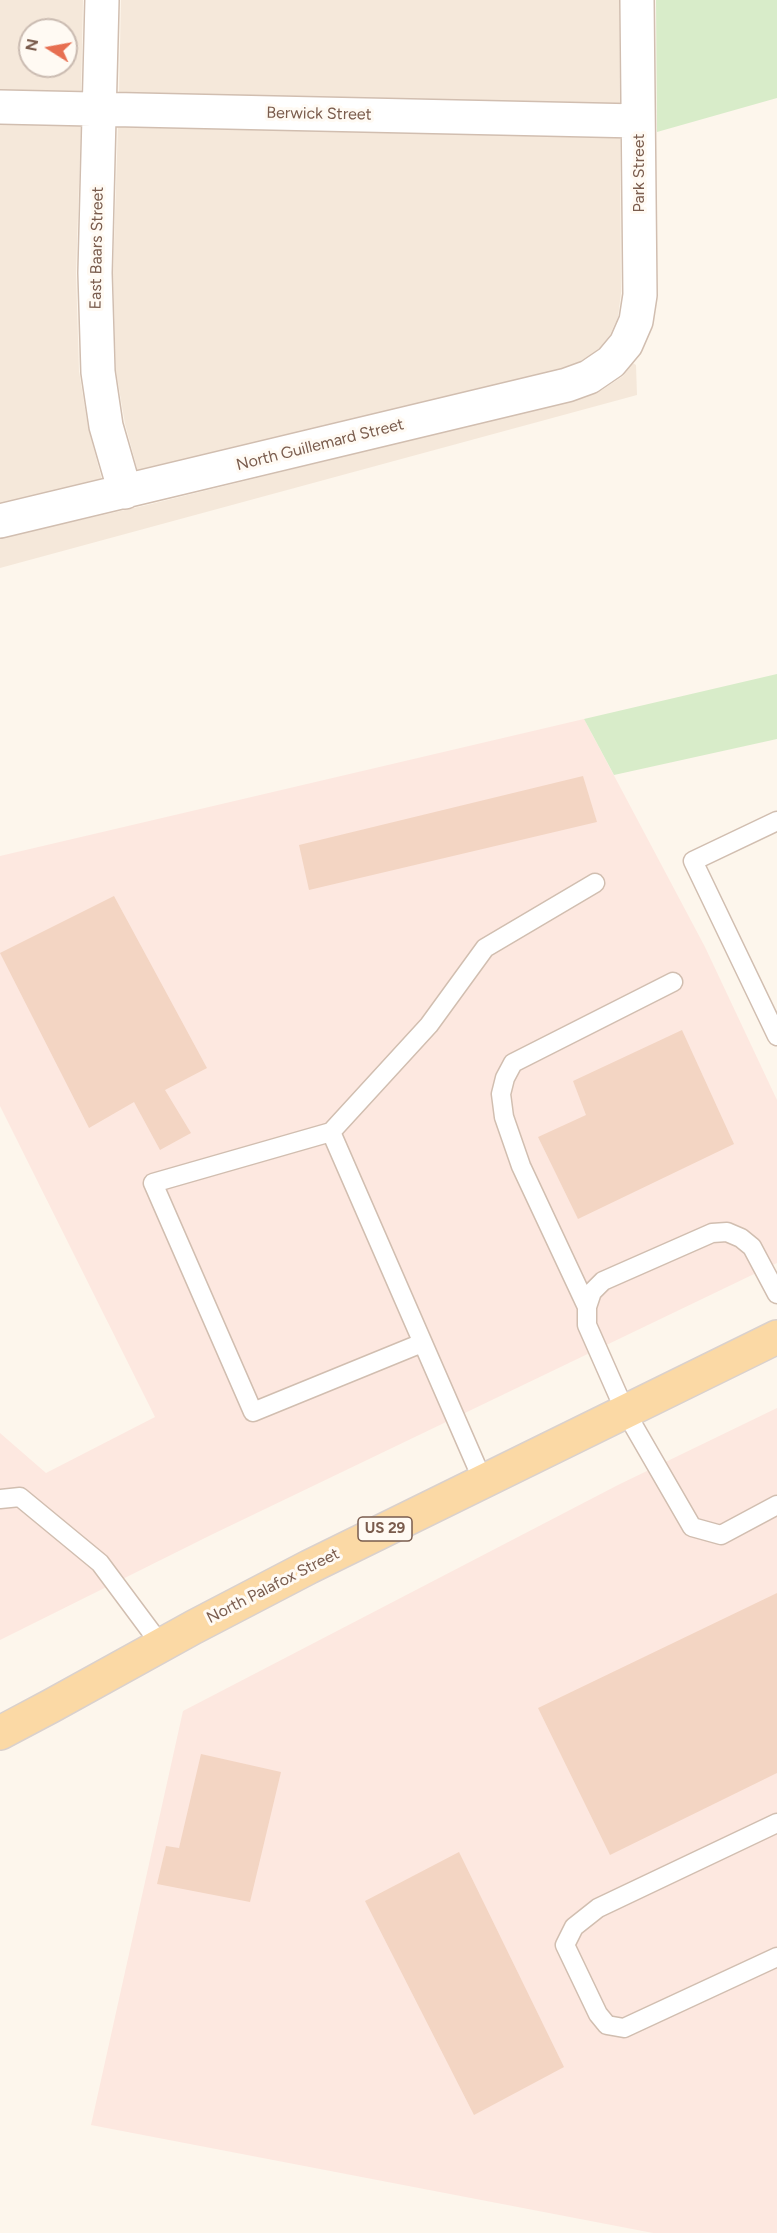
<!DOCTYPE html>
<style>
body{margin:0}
#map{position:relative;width:777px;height:2233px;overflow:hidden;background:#fdf6ec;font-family:Figtree,sans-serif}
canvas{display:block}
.north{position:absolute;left:18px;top:18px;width:60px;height:60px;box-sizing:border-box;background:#fffaf3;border:2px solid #cabbb1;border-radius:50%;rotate:281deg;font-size:16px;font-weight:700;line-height:24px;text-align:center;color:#7a5c4d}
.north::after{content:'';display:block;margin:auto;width:21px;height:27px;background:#e76f51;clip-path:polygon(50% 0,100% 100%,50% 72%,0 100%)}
</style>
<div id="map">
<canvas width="777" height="2233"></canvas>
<div class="north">N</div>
</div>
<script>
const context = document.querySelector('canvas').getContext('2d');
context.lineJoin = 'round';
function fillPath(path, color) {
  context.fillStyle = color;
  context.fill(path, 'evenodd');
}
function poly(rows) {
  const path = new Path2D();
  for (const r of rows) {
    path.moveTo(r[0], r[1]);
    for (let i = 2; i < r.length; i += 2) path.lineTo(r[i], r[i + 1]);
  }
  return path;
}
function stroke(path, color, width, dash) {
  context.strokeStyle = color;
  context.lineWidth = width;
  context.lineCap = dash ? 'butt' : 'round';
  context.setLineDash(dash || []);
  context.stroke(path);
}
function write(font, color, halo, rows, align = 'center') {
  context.font = font + ' Figtree,sans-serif';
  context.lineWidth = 6;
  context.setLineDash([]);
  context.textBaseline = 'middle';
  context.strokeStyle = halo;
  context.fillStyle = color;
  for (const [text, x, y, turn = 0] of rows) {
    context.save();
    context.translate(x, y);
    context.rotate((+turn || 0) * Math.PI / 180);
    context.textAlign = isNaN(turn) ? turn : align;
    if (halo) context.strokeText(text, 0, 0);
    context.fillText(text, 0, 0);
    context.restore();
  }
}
fillPath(poly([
 [0,0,83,0,81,93,0,91],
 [30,30,66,30,66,66,30,66],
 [121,0,619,0,620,104,119,93],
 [0,123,81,125,76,273,79,371,88,427,102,480,0,504],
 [118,126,620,137,621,293,618,317,610,335,597,351,580,362,560,369,138,472,125,424,116,371,113,274],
 [633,363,636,365,637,395,0,568,0,538,147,505,573,400,602,390,623,376]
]), '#f5e8da');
fillPath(poly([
 [584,719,705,947,777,1100,777,1263,213,1534,0,1640,0,1433,46,1473,155,1417,0,1106,0,856],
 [777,1408,777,2233,653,2233,91,2125,183,1711,618,1485]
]), '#fde8e0');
fillPath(poly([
 [656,0,777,0,777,98,657,132],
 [777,674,777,739,614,775,584,719]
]), '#d8ecc9');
fillPath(poly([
 [583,776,597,822,309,890,299,845],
 [114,896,207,1068,165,1090,191,1133,160,1150,134,1102,89,1128,0,953],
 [682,1030,734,1144,578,1219,538,1137,586,1115,573,1081],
 [777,1593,777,1773,610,1855,538,1708],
 [201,1754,281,1772,250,1902,157,1884,166,1846,179,1848],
 [459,1852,564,2067,474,2115,365,1901]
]), '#f3d5c3');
const lane = poly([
 [777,821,693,861,777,1036],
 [331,1132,153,1183,253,1412,422,1343],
 [777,1294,752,1247,741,1238,727,1232,712,1233,603,1281,592,1292,587,1307,587,1325,625,1411,692,1527,721,1535,777,1505],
 [587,1307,521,1166,504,1117,501,1094,505,1078,513,1063,673,982],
 [483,1481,331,1132,429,1025,485,948,595,883],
 [0,1499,20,1497,100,1563,161,1645],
 [777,1823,598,1908,574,1927,565,1945,598,2014,607,2025,624,2028,777,1957]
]);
const street = poly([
 [102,0,95,273,98,372,106,426,125,492],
 [0,107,638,121],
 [0,521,567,385,589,377,611,362,626,344,636,321,640,295,637,0]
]);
const primary = poly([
 [0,1733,51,1706,194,1627,309,1567,777,1337]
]);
stroke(lane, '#d1beb0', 21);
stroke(street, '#d1beb0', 36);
stroke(primary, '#dad1cd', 36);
stroke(lane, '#fff', 18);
stroke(street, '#fff', 33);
stroke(primary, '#fbd9a5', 33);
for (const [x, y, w] of [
 [385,1529,54]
]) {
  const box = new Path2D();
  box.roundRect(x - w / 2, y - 12, w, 24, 4.5);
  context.fillStyle = '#fffaf3';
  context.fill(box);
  stroke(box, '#7a5c4d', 1.5);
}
write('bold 15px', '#7a5c4d', null, [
 ["US 29",385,1529]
]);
write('16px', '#7a5c4d', '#fffaf3', [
 ["Berwick Street",319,114,1],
 ["Park Street",639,173,-90],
 ["East Baars Street",97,248,-89],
 ["North Guillemard Street",320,445,-14],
 ["North Palafox Street",273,1586,-27]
]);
</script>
